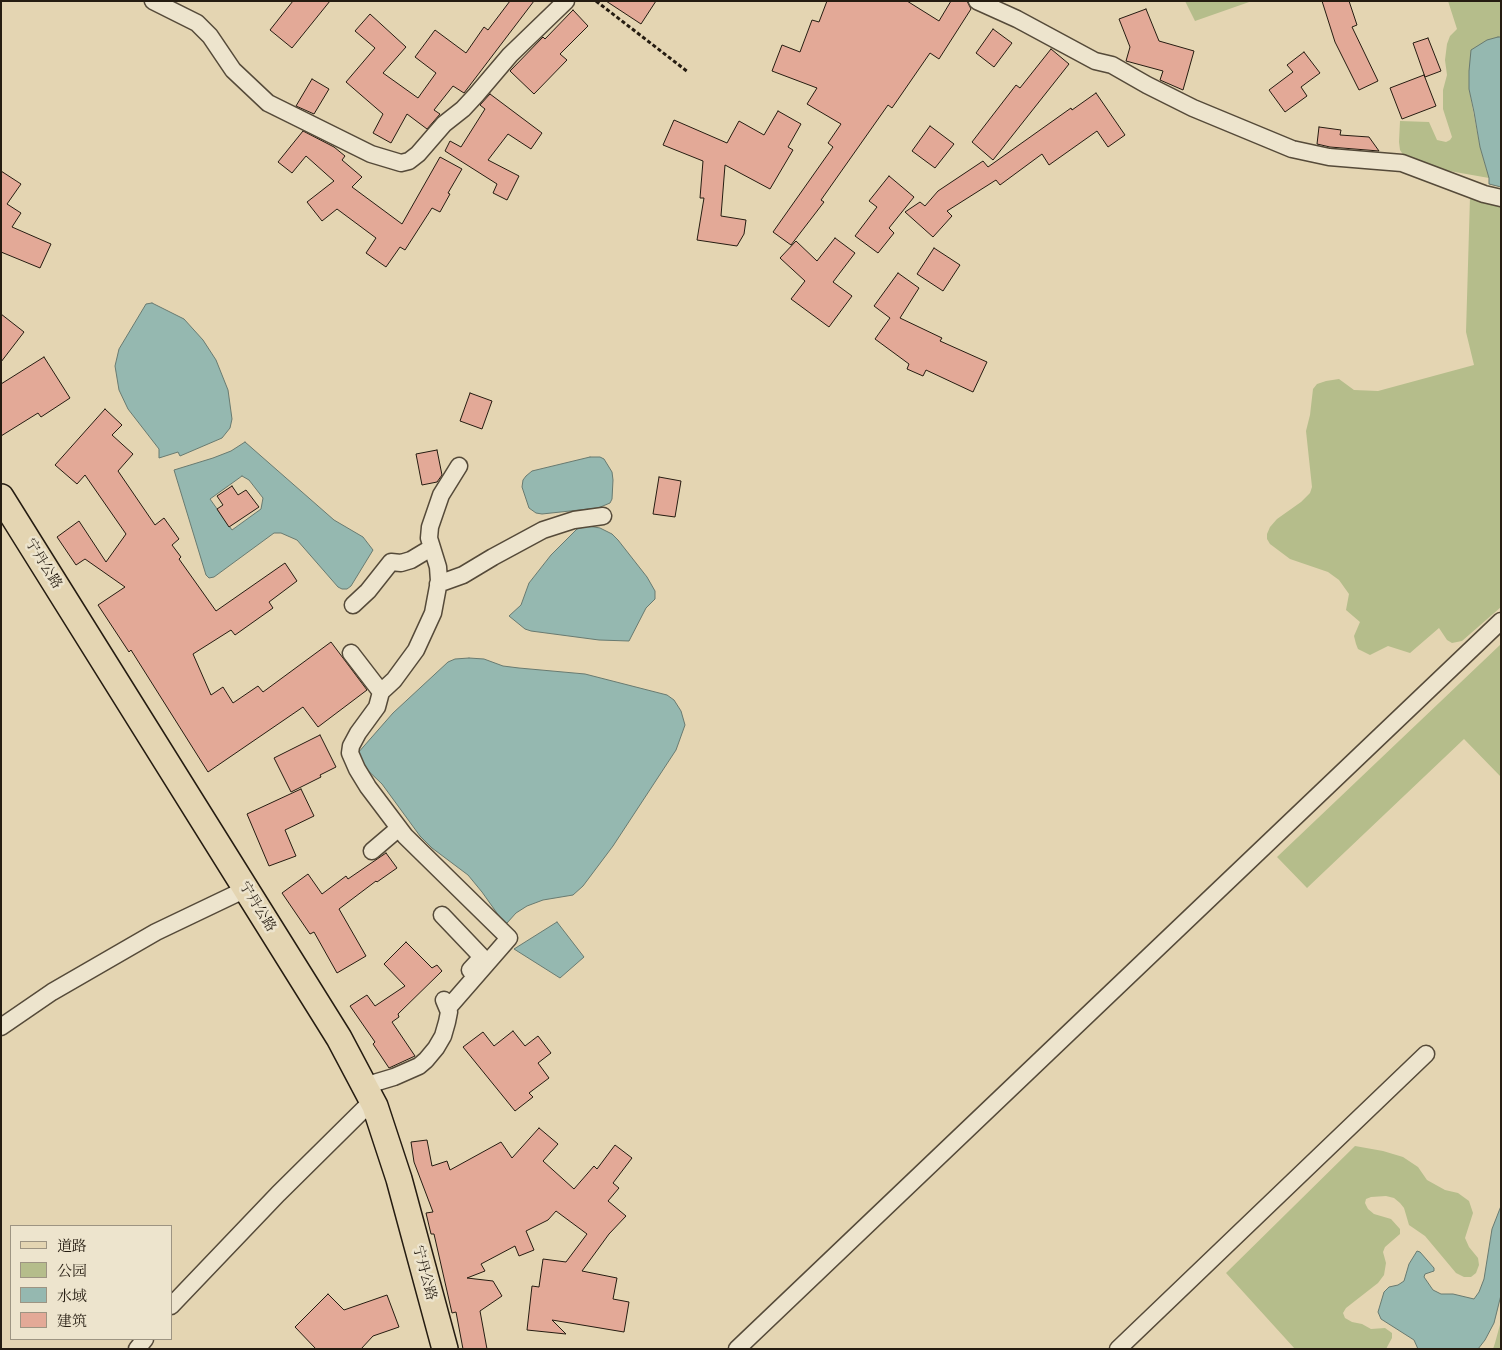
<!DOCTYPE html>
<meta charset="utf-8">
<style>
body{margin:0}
#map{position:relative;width:1502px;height:1350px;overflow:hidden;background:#e4d5b2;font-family:"IM FELL French Canon","Noto Serif SC",serif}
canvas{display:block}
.frame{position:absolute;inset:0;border:2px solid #251c11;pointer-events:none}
.legend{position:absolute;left:10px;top:1225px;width:162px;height:115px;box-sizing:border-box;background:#ede4cd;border:1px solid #9d9482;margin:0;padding:6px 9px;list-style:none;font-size:15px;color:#251c11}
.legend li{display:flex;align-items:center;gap:10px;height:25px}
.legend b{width:25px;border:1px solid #9d9482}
</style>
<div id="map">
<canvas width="1502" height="1350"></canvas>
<div class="frame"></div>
<ul class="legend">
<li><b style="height:6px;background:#e4d5b2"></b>道路</li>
<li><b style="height:14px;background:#b5bd8b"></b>公园</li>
<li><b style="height:14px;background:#95b8b0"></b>水域</li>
<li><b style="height:14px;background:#e3a997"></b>建筑</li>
</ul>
</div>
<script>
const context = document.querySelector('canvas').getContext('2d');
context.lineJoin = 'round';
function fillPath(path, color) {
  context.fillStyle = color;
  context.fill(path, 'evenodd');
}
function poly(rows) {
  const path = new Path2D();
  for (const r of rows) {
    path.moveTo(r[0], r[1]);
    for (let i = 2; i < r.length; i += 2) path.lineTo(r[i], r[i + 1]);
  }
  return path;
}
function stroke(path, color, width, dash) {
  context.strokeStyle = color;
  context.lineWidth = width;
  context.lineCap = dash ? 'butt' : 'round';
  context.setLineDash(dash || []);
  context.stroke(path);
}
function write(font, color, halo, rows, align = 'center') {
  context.font = font + ' "IM FELL French Canon","Noto Serif SC",serif';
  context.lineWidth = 5;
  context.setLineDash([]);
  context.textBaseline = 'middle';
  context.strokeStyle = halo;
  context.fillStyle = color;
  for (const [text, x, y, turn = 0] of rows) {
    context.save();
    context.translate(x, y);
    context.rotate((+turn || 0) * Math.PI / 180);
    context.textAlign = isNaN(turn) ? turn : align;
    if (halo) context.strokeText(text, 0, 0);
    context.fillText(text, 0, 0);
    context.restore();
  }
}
fillPath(poly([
 [1185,1,1252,1,1195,21],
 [1448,1,1501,1,1501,37,1498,37,1469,89,1480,147,1489,178,1438,169,1404,156,1400,150,1399,142,1400,121,1429,122,1437,140,1446,142,1450,140,1452,137,1443,109,1443,90,1447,75,1445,60,1447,44,1450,36,1457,29],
 [1470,197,1501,207,1501,607,1462,641,1452,643,1447,640,1439,628,1410,653,1388,646,1370,655,1358,649,1356,644,1354,636,1360,622,1346,610,1349,594,1339,580,1328,572,1290,559,1270,544,1267,539,1267,534,1270,527,1277,519,1301,502,1310,493,1312,487,1306,431,1310,415,1313,389,1317,384,1326,381,1339,379,1354,390,1378,391,1474,365,1466,332],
 [1501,644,1501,777,1464,739,1307,888,1277,857],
 [1355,1146,1383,1151,1403,1157,1418,1167,1427,1180,1445,1190,1458,1193,1469,1201,1473,1213,1465,1238,1469,1247,1478,1258,1479,1265,1476,1273,1471,1277,1464,1277,1456,1273,1425,1236,1409,1225,1404,1208,1400,1203,1394,1198,1386,1196,1371,1197,1366,1199,1365,1203,1368,1209,1374,1214,1391,1219,1400,1229,1400,1234,1385,1247,1383,1252,1386,1263,1384,1275,1378,1283,1346,1308,1343,1313,1345,1318,1352,1322,1362,1324,1371,1329,1385,1328,1392,1333,1392,1338,1386,1349,1295,1349,1226,1273],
 [1501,1321,1501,1349,1493,1349,1495,1343]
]), '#b5bd8b');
const water = poly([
 [1498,37,1501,37,1501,187,1489,184,1489,178,1480,147,1474,112,1469,89,1469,71,1471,50,1487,40,1498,37],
 [152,303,184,319,203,340,216,360,228,390,232,419,230,428,222,438,180,456,178,452,159,458,159,449,128,409,119,390,115,366,119,349,146,304,152,303],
 [245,442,334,520,363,537,373,550,351,586,347,589,342,589,338,587,297,540,281,533,274,533,214,577,209,578,206,575,174,470,213,458,231,451,245,442],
 [242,476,249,480,263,498,261,509,232,530,210,499,242,476],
 [590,457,600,457,604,459,612,472,613,480,612,499,610,503,598,508,542,514,536,513,529,508,522,487,523,480,526,476,532,471,590,457],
 [588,526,600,528,612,534,618,540,647,577,655,591,655,599,646,608,629,641,599,640,531,631,525,629,509,616,521,605,529,583,551,555,577,529,588,526],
 [469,658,484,659,503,666,519,668,585,674,667,695,674,700,681,711,685,725,676,750,613,846,583,886,573,895,543,900,527,906,516,913,507,923,504,923,482,892,468,875,432,848,420,836,382,784,358,761,357,754,393,713,448,662,455,659,469,658],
 [557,922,584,957,560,978,514,949,557,922],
 [1501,1206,1501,1295,1494,1323,1485,1340,1478,1349,1418,1349,1414,1340,1381,1319,1378,1312,1384,1292,1389,1287,1398,1285,1404,1281,1409,1264,1417,1251,1420,1252,1434,1268,1434,1271,1425,1274,1424,1277,1433,1290,1441,1294,1453,1294,1474,1299,1479,1292,1484,1279,1492,1229,1501,1206]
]);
fillPath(water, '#95b8b0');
stroke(water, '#687a70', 1);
const building = poly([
 [293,1,330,1,292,48,270,30,293,1],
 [510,1,534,1,464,93,453,86,434,110,440,114,427,129,407,114,391,143,373,133,383,114,346,82,375,48,355,31,370,14,406,47,383,73,418,98,436,73,415,57,435,30,466,53,484,27,488,30,510,1],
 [606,1,656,1,641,24,606,1],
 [827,1,907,1,939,21,951,1,967,1,971,9,939,59,930,53,892,108,888,105,821,200,824,202,791,245,773,232,833,147,828,143,841,124,807,104,817,88,772,71,782,45,800,52,812,20,819,22,827,1],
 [1322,1,1349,1,1357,25,1352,27,1378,81,1359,90,1335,42,1322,1],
 [1146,9,1159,41,1194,51,1183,90,1160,80,1163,71,1126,61,1130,47,1119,19,1146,9],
 [573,10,588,26,560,54,567,60,534,94,510,71,543,37,545,39,573,10],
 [993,29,1012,43,994,67,976,53,993,29],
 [1428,38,1441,71,1425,77,1413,43,1428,38],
 [1051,49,1069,64,993,160,972,142,1016,85,1020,88,1051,49],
 [1304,52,1320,73,1301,87,1307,96,1285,112,1269,90,1293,72,1287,65,1304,52],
 [1424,75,1436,106,1402,119,1390,88,1424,75],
 [312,79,329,89,314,114,296,106,312,79],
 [1096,93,1125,135,1108,147,1097,131,1049,165,1042,154,1000,185,996,180,947,211,952,216,933,237,905,212,920,202,925,206,938,191,983,161,988,167,1071,108,1072,110,1096,93],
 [490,94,542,133,531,149,508,134,488,160,519,176,507,200,493,193,497,184,445,151,450,141,461,147,485,109,480,105,490,94],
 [778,111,801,124,788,147,793,150,770,189,725,165,721,216,746,220,744,234,737,246,697,240,704,198,700,198,703,161,663,145,674,120,727,143,739,121,764,135,778,111],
 [930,126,954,144,935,168,912,151,930,126],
 [1319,127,1341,130,1340,135,1369,137,1379,151,1330,147,1317,144,1319,127],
 [303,131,334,147,345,156,342,160,362,177,352,187,402,224,440,157,462,169,448,193,450,194,440,212,432,208,405,250,400,247,386,267,366,253,376,238,337,209,322,221,307,202,334,181,306,156,292,173,278,162,303,131],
 [1,171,21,184,7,204,21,213,12,227,51,244,40,268,1,252,1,171],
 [889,176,914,197,889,228,894,233,878,253,855,236,877,207,869,201,889,176],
 [835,238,855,253,833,282,852,296,829,327,791,299,805,281,780,258,796,241,817,261,835,238],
 [934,248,960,265,943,291,917,274,934,248],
 [898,273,919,288,900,318,942,338,940,341,987,362,973,392,926,370,923,376,907,369,909,364,875,339,890,318,874,306,898,273],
 [1,314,24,332,1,362,1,314],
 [44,357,70,398,41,417,38,413,1,436,1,384,44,357],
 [470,393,492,401,482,429,460,421,470,393],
 [105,409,122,425,112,435,133,454,118,471,155,525,164,518,179,539,172,545,181,557,179,559,216,611,285,563,297,581,269,602,273,608,235,635,231,630,193,654,211,695,223,687,233,703,258,686,263,692,331,642,367,690,318,727,303,707,208,772,131,650,129,652,98,605,125,587,85,559,76,565,57,537,79,521,106,562,126,534,85,475,77,484,55,465,105,409],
 [437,450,442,475,437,482,422,485,416,454,437,450],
 [659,477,681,481,675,517,653,514,659,477],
 [232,486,238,495,246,490,259,507,229,527,217,509,223,505,217,496,232,486],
 [320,735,336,767,320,775,321,777,291,792,274,758,320,735],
 [301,789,314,816,285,830,296,856,269,866,247,814,301,789],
 [386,853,397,868,377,882,376,881,339,909,366,956,337,973,314,932,310,934,282,893,308,874,322,894,346,876,348,879,386,853],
 [406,942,432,968,437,965,442,971,398,1014,399,1017,392,1022,415,1056,389,1068,373,1044,375,1042,350,1006,367,995,375,1006,405,986,384,964,406,942],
 [513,1031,525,1046,538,1036,551,1053,538,1063,549,1078,529,1093,533,1097,515,1111,463,1047,483,1032,494,1046,513,1031],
 [539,1128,558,1144,543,1161,574,1189,594,1166,597,1169,615,1145,632,1158,613,1183,619,1188,608,1201,626,1216,609,1234,582,1271,617,1278,613,1299,629,1302,624,1332,552,1320,566,1334,527,1330,532,1286,539,1287,543,1259,566,1262,587,1234,556,1211,548,1220,526,1231,534,1250,519,1256,515,1246,481,1264,485,1271,467,1278,493,1281,502,1296,480,1311,487,1349,463,1349,456,1312,452,1313,434,1234,431,1234,426,1213,433,1212,414,1162,411,1142,427,1140,432,1166,447,1161,450,1170,501,1142,512,1158,539,1128],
 [328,1294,344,1310,387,1295,399,1327,373,1336,361,1349,316,1349,295,1327,328,1294]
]);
fillPath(building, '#e3a997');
stroke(building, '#251c11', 1);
const street = poly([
 [153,1,197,23,210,36,233,70,268,103,371,154,401,163,409,161,418,154,444,124,463,109,476,95,510,55,566,1],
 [977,1,1017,19,1095,61,1112,65,1147,85,1193,108,1292,149,1329,157,1402,163,1484,194,1501,198],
 [438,584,463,575,493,557,543,530,574,520,603,516],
 [353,605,368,591,391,562,401,563,411,560,431,548],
 [351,653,381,692],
 [372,851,399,828],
 [442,915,482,957,470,970],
 [448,1008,509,938,405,836,368,787,357,769,350,753,351,746,358,733,377,707,381,692,394,680,416,650,433,613,439,581,438,567,429,538,430,527,441,495,459,466],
 [1,1027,52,992,156,932,246,889],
 [364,1086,394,1077,419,1066,426,1060,436,1048,443,1036,447,1022,449,1012,444,1000],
 [171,1306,278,1194,372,1101],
 [137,1349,145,1339],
 [737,1349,1501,621],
 [1118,1349,1426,1054]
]);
const primary = poly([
 [1,497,339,1038,375,1106,399,1179,445,1349]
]);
stroke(street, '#554a39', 19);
stroke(primary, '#251c11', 28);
stroke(poly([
 [596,1,688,72]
]), '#251c11', 3, [4, 2.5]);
stroke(street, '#ede4cd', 16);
stroke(primary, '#e4d5b2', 25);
write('14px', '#251c11', '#ede4cd', [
 ["宁丹公路",43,564,58],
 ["宁丹公路",257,907,58],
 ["宁丹公路",424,1273,75]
]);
</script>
